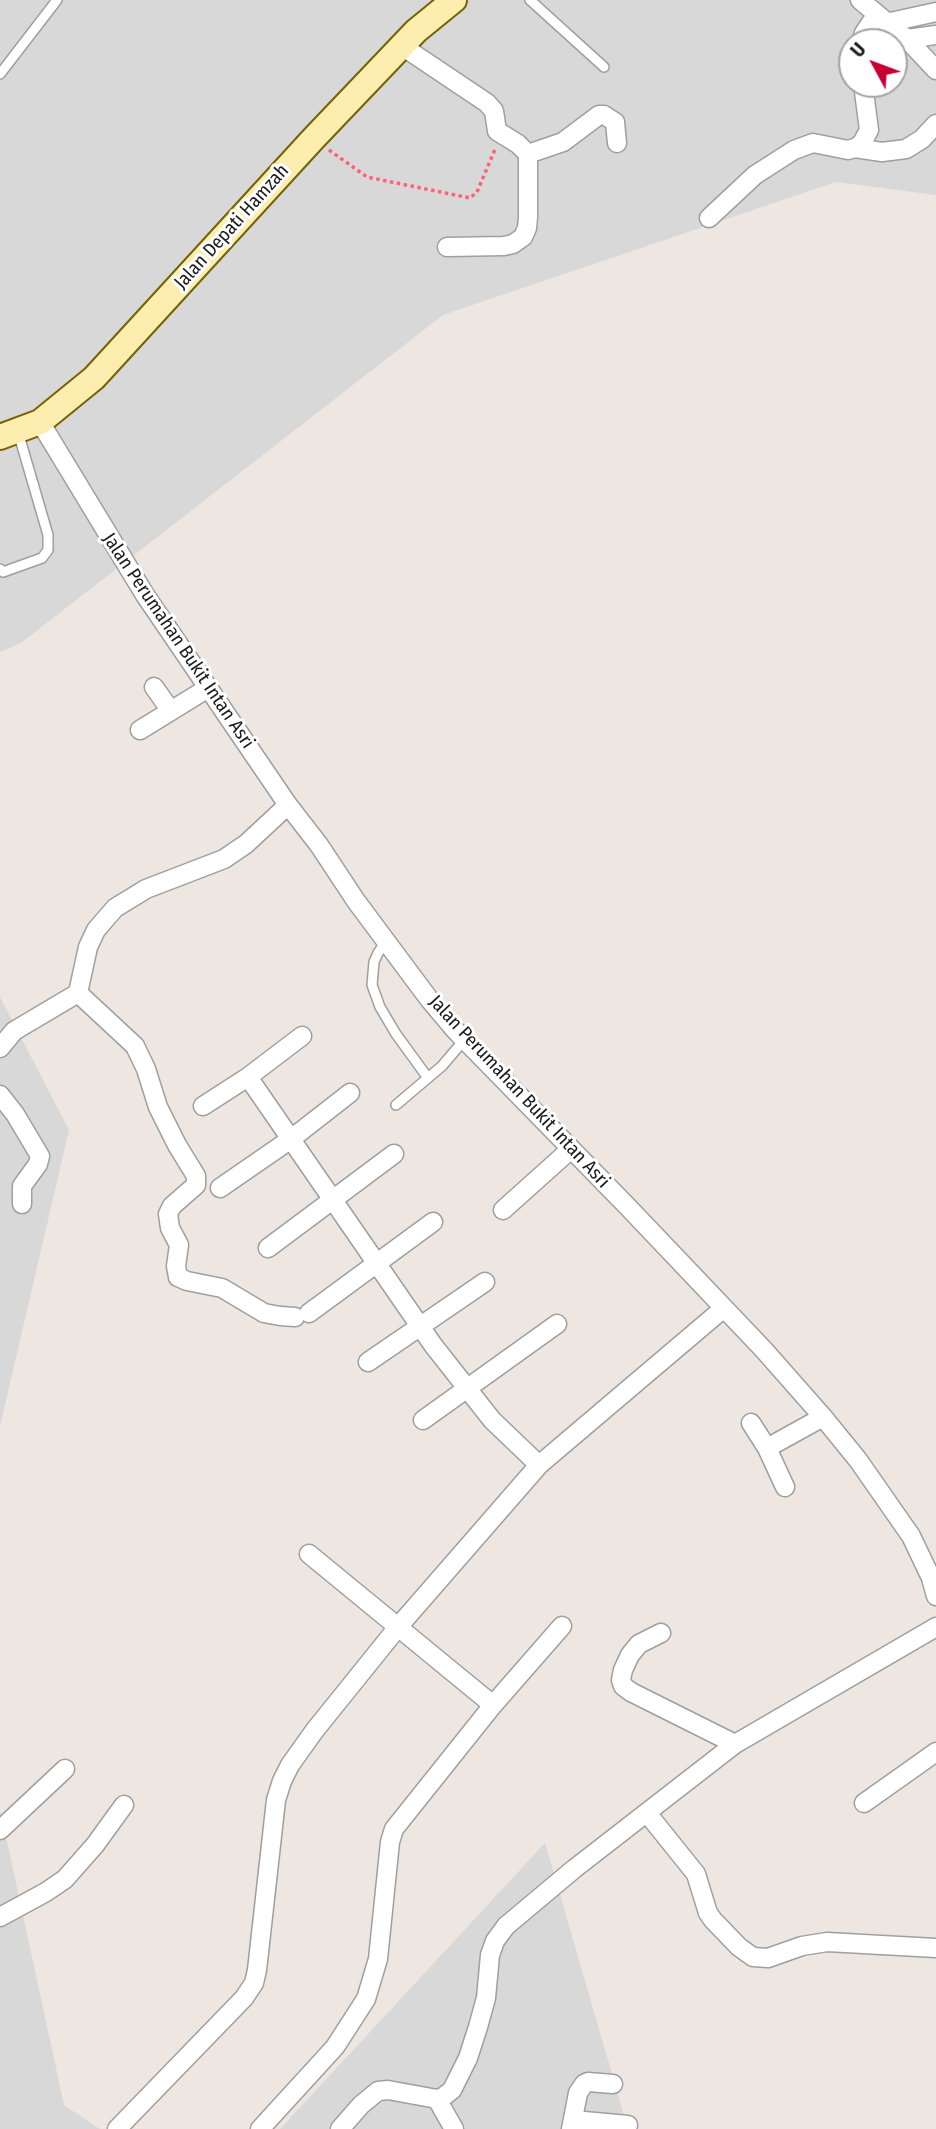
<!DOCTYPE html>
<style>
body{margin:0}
#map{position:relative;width:936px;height:2129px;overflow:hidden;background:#eee6e0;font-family:"Fira Sans Condensed",sans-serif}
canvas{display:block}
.north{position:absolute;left:838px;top:28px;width:70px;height:70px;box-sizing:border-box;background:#fff;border:2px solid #a4a4a4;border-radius:50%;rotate:311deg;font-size:19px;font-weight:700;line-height:28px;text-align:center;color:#1b1b1b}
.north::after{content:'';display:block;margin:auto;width:24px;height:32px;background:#c60033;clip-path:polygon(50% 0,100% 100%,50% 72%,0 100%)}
</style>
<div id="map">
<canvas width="936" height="2129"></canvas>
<div class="north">U</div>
</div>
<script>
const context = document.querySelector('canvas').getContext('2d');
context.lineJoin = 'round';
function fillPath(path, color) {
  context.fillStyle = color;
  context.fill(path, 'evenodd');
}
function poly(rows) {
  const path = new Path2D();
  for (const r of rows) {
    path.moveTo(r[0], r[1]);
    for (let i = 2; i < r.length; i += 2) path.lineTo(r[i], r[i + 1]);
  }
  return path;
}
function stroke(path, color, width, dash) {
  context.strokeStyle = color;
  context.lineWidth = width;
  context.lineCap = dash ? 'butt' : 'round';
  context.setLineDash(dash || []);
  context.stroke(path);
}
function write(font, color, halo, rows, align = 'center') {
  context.font = font + ' "Fira Sans Condensed",sans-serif';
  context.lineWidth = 6;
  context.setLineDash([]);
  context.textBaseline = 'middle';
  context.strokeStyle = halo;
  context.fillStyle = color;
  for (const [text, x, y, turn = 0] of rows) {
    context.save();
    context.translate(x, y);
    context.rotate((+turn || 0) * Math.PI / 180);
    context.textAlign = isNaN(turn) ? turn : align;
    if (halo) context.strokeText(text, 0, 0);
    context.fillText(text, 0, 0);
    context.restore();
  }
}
fillPath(poly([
 [0,0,936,0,936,195,836,182,443,315,21,643,0,652],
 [852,42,894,42,894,84,852,84],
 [0,997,69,1130,0,1426],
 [0,1809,64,2105,100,2129,0,2129],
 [545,1843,628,2129,280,2129]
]), '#d9d8d8');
const lane = poly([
 [530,0,604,67],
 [0,74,57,0],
 [0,569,3,572,42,558,48,550,48,535,18,432],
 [386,941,378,953,374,962,372,985,380,1007,396,1034,428,1078],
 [396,1105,442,1066,465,1039]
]);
const street = poly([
 [860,0,907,39,936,70],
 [886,23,936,12],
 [907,39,936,35],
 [861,42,864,33,877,14],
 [402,46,487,103,494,111,497,131,518,144,528,154,528,217,527,228,523,237,513,244,504,246,447,247],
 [855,148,882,152,906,149,922,139,936,124],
 [528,154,563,142,599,115,604,115,615,122,617,143],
 [709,218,755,175,794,150,813,143,848,150,855,148,862,143,869,130,863,84],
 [40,422,145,595,288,805,319,845,356,901,429,999,455,1030,627,1206,764,1350,823,1417,858,1460,911,1536,931,1578,936,1596],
 [154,687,171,711],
 [140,730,208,688],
 [78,993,135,1046,146,1069,158,1107,177,1145,196,1176,196,1185,172,1206,168,1214,170,1228,179,1245,176,1266,178,1277,187,1281,222,1288,264,1313,280,1316,295,1317],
 [0,1048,14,1031,78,993,88,947,96,930,115,908,146,889,224,859,246,844,288,805],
 [248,1077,433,1345,492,1420,539,1465],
 [0,1095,15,1114,40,1156,38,1164,22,1186,22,1204],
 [203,1106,248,1077,302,1036],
 [220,1188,291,1139,350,1093],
 [503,1210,571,1149],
 [268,1248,394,1154],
 [309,1313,433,1222],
 [368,1362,485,1282],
 [423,1420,557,1324],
 [751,1423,767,1448,785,1487],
 [767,1448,823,1417],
 [309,1554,493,1705],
 [661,1633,639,1644,630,1655,623,1670,621,1680,623,1686,631,1692,735,1744],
 [864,1803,936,1752],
 [647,1813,696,1874,708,1913,713,1920,739,1947,753,1957,768,1958,802,1946,827,1942,936,1948],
 [0,1830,65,1769],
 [0,1917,46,1892,65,1879,95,1845,124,1805],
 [437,2099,454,2129],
 [573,2120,628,2125],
 [117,2129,244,1998,254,1983,257,1970,276,1800,282,1781,290,1765,315,1730,398,1627,539,1465,724,1308],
 [260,2129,335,2047,366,1999,378,1959,390,1842,394,1829,493,1705,562,1626],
 [340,2129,361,2105,378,2091,388,2090,437,2099,443,2097,452,2090,468,2058,478,2027,486,1998,490,1955,495,1941,506,1926,574,1869,735,1744,936,1627],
 [571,2129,578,2093,584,2084,588,2082,613,2084]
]);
const secondary = poly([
 [0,437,40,422,94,378,313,139,416,31,454,0]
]);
stroke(lane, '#9f9f9f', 12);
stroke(street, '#9f9f9f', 21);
stroke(secondary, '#746300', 28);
stroke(poly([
 [329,150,367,177,470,198,477,192,496,147]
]), '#ff5f78', 3.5, [3.5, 3.5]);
stroke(lane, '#fff', 9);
stroke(street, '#fff', 18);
stroke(secondary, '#fdedaf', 24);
write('19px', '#1b1b1b', '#fff', [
 ["Jalan Depati Hamzah",232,227,-48],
 ["Jalan Perumahan Bukit Intan Asri",178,641,56],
 ["Jalan Perumahan Bukit Intan Asri",519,1092,47]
]);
</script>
